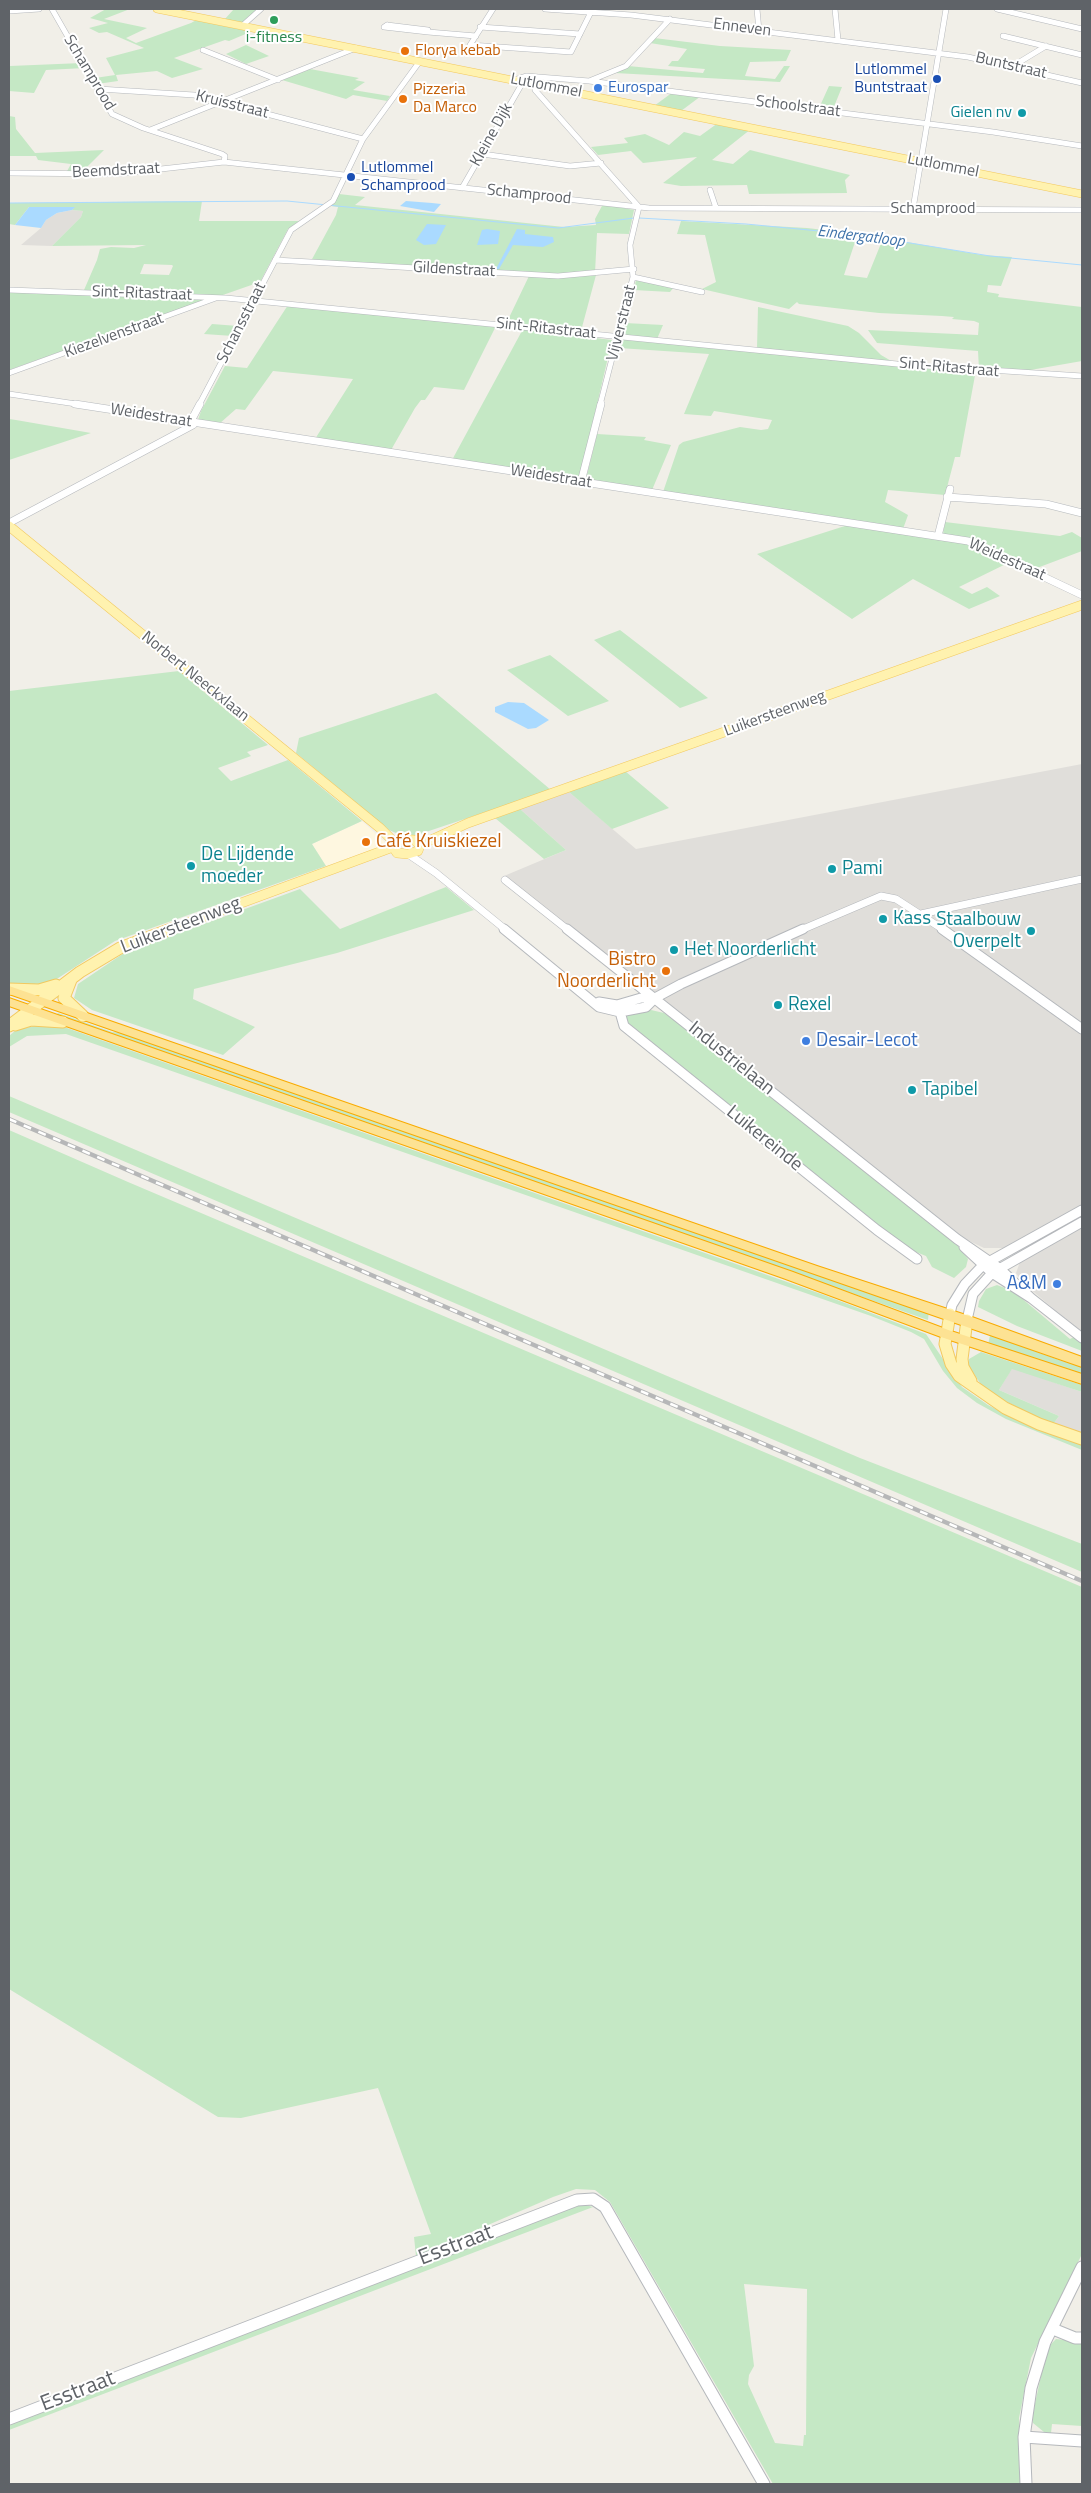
<!DOCTYPE html>
<meta charset="utf-8">
<style>
body{margin:0}
#map{position:relative;width:1091px;height:2493px;overflow:hidden;background:#f1efe8;font-family:"Titillium Web",sans-serif}
canvas{display:block}
.frame{position:absolute;inset:0;border:10px solid #5f6368;pointer-events:none}
</style>
<div id="map">
<canvas width="1091" height="2493"></canvas>
<div class="frame"></div>
</div>
<script>
const context = document.querySelector('canvas').getContext('2d');
context.lineJoin = 'round';
function fillPath(path, color) {
  context.fillStyle = color;
  context.fill(path, 'evenodd');
}
function poly(rows) {
  const path = new Path2D();
  for (const r of rows) {
    path.moveTo(r[0], r[1]);
    for (let i = 2; i < r.length; i += 2) path.lineTo(r[i], r[i + 1]);
  }
  return path;
}
function stroke(path, color, width, dash) {
  context.strokeStyle = color;
  context.lineWidth = width;
  context.lineCap = dash ? 'butt' : 'round';
  context.setLineDash(dash || []);
  context.stroke(path);
}
function write(font, color, halo, rows, align = 'center') {
  context.font = font + ' "Titillium Web",sans-serif';
  context.lineWidth = 4;
  context.setLineDash([]);
  context.textBaseline = 'middle';
  context.strokeStyle = halo;
  context.fillStyle = color;
  for (const [text, x, y, turn = 0] of rows) {
    context.save();
    context.translate(x, y);
    context.rotate((+turn || 0) * Math.PI / 180);
    context.textAlign = isNaN(turn) ? turn : align;
    if (halo) context.strokeText(text, 0, 0);
    context.fillText(text, 0, 0);
    context.restore();
  }
}
fillPath(poly([
 [362,821,385,842,383,848,326,866,312,844]
]), '#fef7e0');
fillPath(poly([
 [72,210,83,211,81,217,52,246,21,245,41,228,46,220,57,213],
 [1082,764,1082,1333,1022,1282,1016,1273,1021,1259,1004,1248,984,1248,961,1237,504,876,566,850,520,809,569,792,636,849],
 [1012,1368,1082,1392,1082,1433,1054,1423,1059,1416,999,1390]
]), '#e0deda');
fillPath(poly([
 [106,9,130,9,104,19,147,28,126,38,136,43,191,23,200,18,255,30,229,41,225,40,174,58,203,69,172,78,157,71,116,75,118,81,97,84,95,78,115,75,106,58,144,48,107,32,99,33,89,28,108,23,90,18],
 [234,9,259,9,245,23,224,20],
 [654,38,720,46,791,50,786,61,750,62,745,76,775,79,784,66,790,66,780,82,615,73,628,66,703,73,705,69,668,66,672,61,678,61,687,49,650,43],
 [246,45,269,56,246,64,226,54],
 [82,63,85,68,46,70,34,93,9,91,10,66],
 [310,69,359,78,355,80,365,82,353,90,390,96,387,101,353,95,346,99,282,80],
 [829,86,842,87,833,109,819,108],
 [673,92,701,96,681,111,654,106],
 [9,116,15,117,16,129,35,153,104,150,81,173,66,173,71,164,38,160,36,156,9,156],
 [718,123,751,129,712,160,733,164,750,150,850,175,845,180,847,193,749,194,747,185,681,186,663,183,697,157,643,163,631,151,598,155,591,147,628,143,624,138,645,134,669,145,684,132,700,136],
 [339,194,365,197,355,205,564,227,596,225,595,219,603,204,634,210,629,234,597,233,595,273,568,275,311,261,336,215,338,207,331,206],
 [202,201,199,221,299,221,288,229,260,282,220,296,84,290,97,260,100,249,111,247,134,248,146,245,52,246,81,217,83,211,72,210,74,207,29,207,15,225,9,224,9,203],
 [144,264,172,265,173,266,169,275,140,274],
 [681,221,807,228,860,234,982,255,1012,257,1001,286,988,285,987,292,999,294,998,297,1082,307,1082,361,1019,372,979,369,978,351,877,343,868,330,978,335,979,323,974,321,952,319,954,317,942,316,879,313,799,304,797,302,789,309,702,289,716,282,705,235,677,234],
 [857,236,882,241,867,278,844,275],
 [596,275,581,331,506,324,529,276,573,277],
 [636,280,674,287,670,292,634,290],
 [9,292,207,300,9,370],
 [288,305,496,326,464,390,434,387,425,400,421,400,415,408,391,450,315,439,353,379,273,371,245,410,236,409,219,424,198,420,201,411,225,366,247,368],
 [758,307,848,326,859,333,881,355,893,362,757,349],
 [625,323,663,325,657,339,624,335],
 [212,324,238,326,233,336,204,334],
 [523,329,612,340,580,478,452,460],
 [624,339,851,362,941,370,976,370,960,457,955,457,945,495,888,490,885,502,908,515,903,529,663,492,679,445,683,442,740,427,761,430,768,429,772,420,714,411,711,416,684,414,709,354,619,348],
 [9,419,16,420,91,433,9,460],
 [597,434,646,437,644,440,671,445,652,490,586,479],
 [945,522,1060,536,1072,532,1082,538,1082,551,1037,568,982,542,943,534],
 [848,525,971,544,1010,562,959,587,972,594,987,587,1000,596,969,609,913,579,852,619,757,554],
 [620,630,694,687,708,698,680,708,594,640],
 [550,655,609,701,568,716,507,670],
 [179,671,268,745,247,752,251,756,218,768,231,781,288,760,362,821,312,844,326,866,115,941,46,986,9,985,9,691],
 [436,693,551,790,414,836,403,836,389,830,296,753,299,738],
 [625,771,669,808,612,829,569,792],
 [520,809,566,850,544,859,495,818],
 [446,887,474,910,337,953,194,989,193,999,255,1027,223,1055,92,1010,74,998,78,984,124,953,300,889,340,929],
 [651,1010,664,1013,685,1027,958,1246,968,1259,966,1267,954,1278,932,1267,926,1256,911,1250,888,1234,627,1022,625,1017,632,1012],
 [58,1013,112,1032,124,1033,929,1310,928,1320,56,1015],
 [52,1025,67,1028,824,1295,926,1334,962,1387,988,1405,1027,1425,1082,1445,1082,1450,1006,1419,977,1403,957,1388,943,1371,924,1339,911,1332,871,1316,66,1034,27,1036,9,1047,9,1036,16,1030,34,1026],
 [9,1096,860,1458,1082,1544,1082,1572,9,1112],
 [9,1130,128,1182,1082,1587,1082,2254,1031,2358,1019,2418,1021,2484,773,2484,610,2202,595,2190,576,2189,553,2197,416,2256,414,2237,431,2234,378,2088,241,2118,218,2117,9,1989],
 [744,2284,807,2289,806,2435,804,2435,803,2446,775,2443,748,2384,749,2375,754,2366],
 [997,1285,1013,1291,1070,1339,1074,1337,1082,1343,1082,1351,1017,1326,978,1307,979,1301,986,1289],
 [990,1335,1062,1361,1082,1366,1082,1375,988,1345],
 [981,1352,1082,1385,1082,1392,1012,1369,999,1390,1059,1416,1054,1423,1041,1419,991,1394,980,1383,968,1365,969,1359],
 [579,2203,593,2207,9,2430,9,2424],
 [1056,2339,1082,2342,1082,2426,1052,2424,1051,2433,1044,2432,1033,2423,1033,2413,1045,2357,1050,2345]
]), '#c5e8c5');
fillPath(poly([
 [406,201,432,203,441,204,434,212,400,206],
 [29,207,75,207,72,210,57,213,46,220,41,228,15,225],
 [427,224,446,225,436,244,424,245,416,240],
 [487,229,500,231,498,244,477,245,482,230],
 [517,229,525,230,525,234,553,237,554,242,543,247,513,245,499,269,496,269],
 [508,702,524,703,549,720,536,728,528,729,495,712,495,707]
]), '#aadaff');
stroke(poly([
 [9,203,287,201,558,228,634,218],
 [639,218,746,224,861,235,990,256,1082,265]
]), '#aadaff', 1);
const minorFar3 = poly([
 [52,9,112,114,143,128,222,154,225,156,224,162],
 [493,9,470,45,571,52,591,12],
 [545,9,631,15,968,57,1082,83],
 [757,9,759,31],
 [835,9,838,40],
 [997,9,1082,29],
 [9,11,39,9],
 [243,25,261,9],
 [387,25,428,30,428,32,384,27,387,25],
 [480,27,580,34],
 [428,32,476,36],
 [1003,36,1082,55],
 [203,50,278,80],
 [1013,66,1046,46],
 [514,80,526,76,589,81,993,132,1082,146],
 [589,81,626,66,670,19],
 [539,85,535,90,639,207,630,245,633,277,600,405],
 [99,89,194,95,363,139],
 [150,130,356,48],
 [482,154,570,166,601,163],
 [9,173,116,174,224,162,649,208,1082,210],
 [462,188,523,82],
 [710,190,716,208],
 [913,209,946,9],
 [275,260,558,276,634,269],
 [633,277,702,292],
 [9,290,226,298,897,364,1082,376],
 [9,373,216,298],
 [9,394,83,405],
 [199,405,291,230,333,201,363,139,420,61]
]);
const minorFar2 = poly([
 [75,404,968,541,1082,595],
 [581,482,601,404],
 [947,497,1046,504,1082,513],
 [9,523,193,425,192,419,200,404],
 [938,536,950,489],
 [408,854,436,873,506,930],
 [505,880,568,930],
 [921,914,1082,879],
 [801,930,881,896,896,899,944,930]
]);
const minorFar1 = poly([
 [504,929,599,1007,620,1012,646,1007,655,998,681,984,803,929],
 [567,929,957,1239,999,1268,1031,1298],
 [942,929,1082,1029],
 [599,1002,617,1005,641,998,654,998],
 [620,1012,624,1026,877,1230,917,1259],
 [964,1247,992,1273,1031,1298,1082,1338],
 [950,1314,952,1305,965,1284,983,1265,1082,1210],
 [967,1320,973,1294,992,1273,1082,1222]
]);
const minor = poly([
 [1053,2329,1075,2338,1082,2338],
 [9,2419,577,2200,593,2199,605,2207,764,2484],
 [1024,2437,1082,2441],
 [1026,2484,1024,2437,1031,2388,1045,2342,1082,2267]
]);
const majorFar2 = poly([
 [157,9,1082,194]
]);
const majorFar1 = poly([
 [9,526,380,828,395,843],
 [420,845,468,823,1082,605],
 [393,847,397,853,408,854,418,851,420,845],
 [393,847,397,841,403,839,414,840,420,845],
 [168,930,393,847]
]);
const major = poly([
 [71,980,64,998,83,1016],
 [9,989,39,990,56,985],
 [15,1025,31,1020,63,1022],
 [9,1026,80,972,120,948,171,929],
 [950,1314,945,1344,951,1364,959,1376,1005,1408,1039,1424,1082,1439],
 [967,1320,962,1359,963,1367,971,1381]
]);
const highway = poly([
 [9,986,817,1266,972,1317,1082,1357,1082,1367,9,994,9,986],
 [9,998,793,1272,951,1331,1082,1374,1082,1384,941,1337,783,1278,9,1006,9,998]
]);
stroke(minorFar3, '#b5b8bc', 6);
stroke(minorFar2, '#b5b8bc', 8);
stroke(minorFar1, '#b5b8bc', 11);
stroke(minor, '#b5b8bc', 13);
stroke(majorFar2, '#f2c960', 8);
stroke(majorFar1, '#f2c960', 10);
stroke(major, '#f2c960', 13);
stroke(highway, '#f9ab00', 2);
stroke(minorFar3, '#fff', 5);
stroke(minorFar2, '#fff', 7);
stroke(minorFar1, '#fff', 9);
stroke(minor, '#fff', 11);
stroke(majorFar2, '#fff2af', 7);
stroke(majorFar1, '#fff2af', 9);
stroke(major, '#fff2af', 11);
fillPath(highway, '#fde293');
const rail = poly([
 [9,1119,1082,1581]
]);
stroke(rail, '#b6b7b8', 4.5);
stroke(rail, '#fff', 2.5, [8]);
for (const [x, y, r, color] of [
 [274,20,5,"#2e9e5b"],
 [405,51,5,"#e8710a"],
 [937,79,5,"#1a4fb4"],
 [598,88,5,"#3f7fe0"],
 [403,99,5,"#e8710a"],
 [1022,113,5,"#0f9aa8"],
 [351,177,5,"#1a4fb4"],
 [366,842,5,"#e8710a"],
 [191,866,5,"#0f9aa8"],
 [832,869,5,"#0f9aa8"],
 [883,919,5,"#0f9aa8"],
 [1031,931,5,"#0f9aa8"],
 [674,950,5,"#0f9aa8"],
 [666,971,5,"#e8710a"],
 [778,1005,5,"#0f9aa8"],
 [806,1041,5,"#3f7fe0"],
 [912,1090,5,"#0f9aa8"],
 [1057,1284,5,"#3f7fe0"]
]) {
  const dot = new Path2D();
  dot.arc(x, y, r, 0, 2 * Math.PI);
  context.fillStyle = color;
  context.fill(dot);
  stroke(dot, '#fff', 2);
}
write('16px', '#5f6368', '#fff', [
 ["Enneven",742,28,7],
 ["Buntstraat",1011,66,13],
 ["Schamprood",89,73,59],
 ["Lutlommel",546,86,11],
 ["Kruisstraat",232,105,14],
 ["Schoolstraat",798,107,7],
 ["Kleine Dijk",492,135,-61],
 ["Lutlommel",943,166,11],
 ["Beemdstraat",116,171,-3],
 ["Schamprood",529,195,6],
 ["Schamprood",933,209],
 ["Gildenstraat",454,270,3],
 ["Sint-Ritastraat",142,294,2],
 ["Schansstraat",242,323,-63],
 ["Vijverstraat",622,323,-76],
 ["Sint-Ritastraat",546,329,6],
 ["Kiezelvenstraat",114,336,-20],
 ["Sint-Ritastraat",949,368,5],
 ["Weidestraat",151,416,9],
 ["Weidestraat",551,477,9],
 ["Weidestraat",1007,560,24],
 ["Norbert Neeckxlaan",195,677,39],
 ["Luikersteenweg",775,714,-20]
]);
write('16px', '#27864d', '#fff', [
 ["i-fitness",274,38]
]);
write('16px', '#c56008', '#fff', [
 ["Florya kebab",415,51],
 ["Pizzeria",413,90],
 ["Da Marco",413,108]
], 'left');
write('16px', '#164399', '#fff', [
 ["Lutlommel",927,70],
 ["Buntstraat",927,88],
 ["Lutlommel",361,168,"left"],
 ["Schamprood",361,186,"left"]
], 'right');
write('16px', '#366cbe', '#fff', [
 ["Eurospar",608,88]
], 'left');
write('16px', '#0d838f', '#fff', [
 ["Gielen nv",1012,113]
], 'right');
write('italic 16px', '#4174aa', '#fff', [
 ["Eindergatloop",861,237,7]
]);
write('19px', '#c56008', '#fff', [
 ["Café Kruiskiezel",376,842],
 ["Bistro",656,960,"right"],
 ["Noorderlicht",656,982,"right"]
], 'left');
write('19px', '#0d838f', '#fff', [
 ["De Lijdende",201,855],
 ["moeder",201,877],
 ["Pami",842,869],
 ["Kass",893,919],
 ["Staalbouw",1021,920,"right"],
 ["Overpelt",1021,942,"right"],
 ["Het Noorderlicht",684,950],
 ["Rexel",788,1005],
 ["Tapibel",922,1090]
], 'left');
write('19px', '#5f6368', '#fff', [
 ["Luikersteenweg",181,926,-21],
 ["Industrielaan",731,1059,39],
 ["Luikereinde",764,1139,39]
]);
write('19px', '#366cbe', '#fff', [
 ["Desair-Lecot",816,1041],
 ["A&M",1047,1284,"right"]
], 'left');
write('22px', '#5f6368', '#fff', [
 ["Esstraat",456,2246,-21],
 ["Esstraat",78,2392,-21]
]);
</script>
